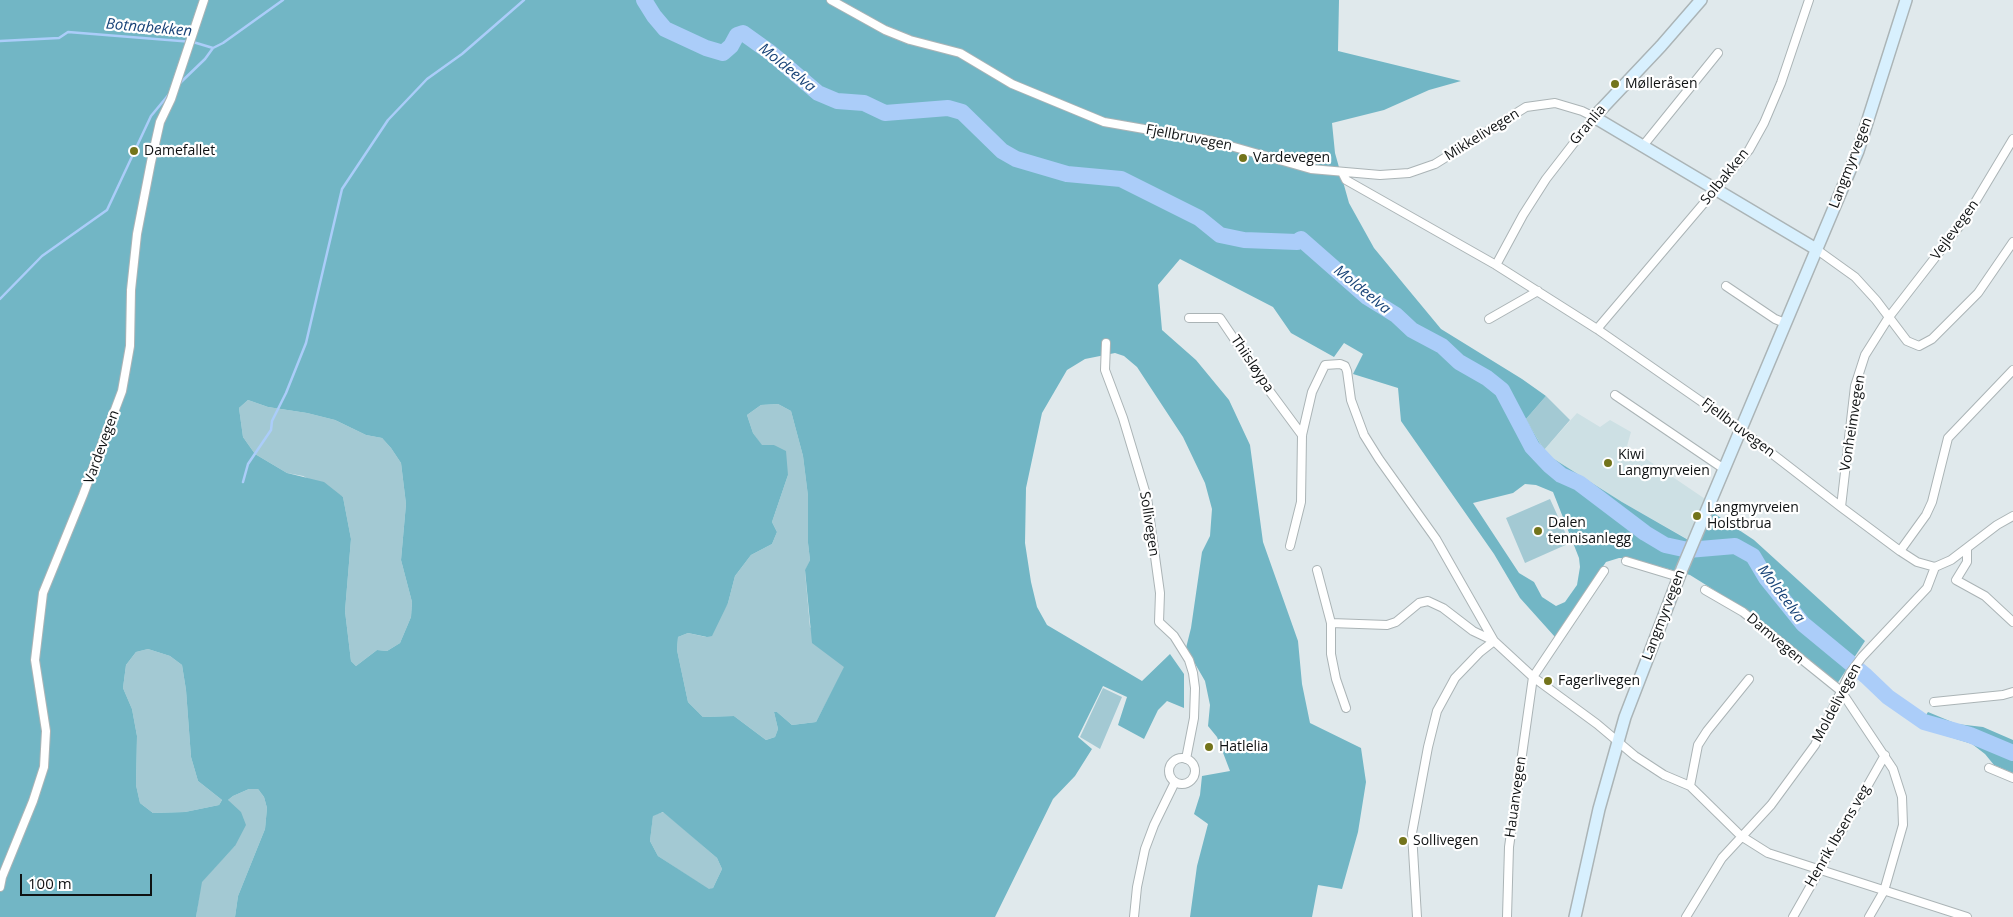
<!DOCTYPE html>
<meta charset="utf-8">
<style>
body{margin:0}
#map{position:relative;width:2013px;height:917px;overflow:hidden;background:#e0e9ec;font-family:"Open Sans",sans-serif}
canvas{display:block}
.scale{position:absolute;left:20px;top:874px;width:132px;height:22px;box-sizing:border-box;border:2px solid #0f1213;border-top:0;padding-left:6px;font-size:15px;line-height:18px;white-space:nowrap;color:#0f1213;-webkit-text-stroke:4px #fff;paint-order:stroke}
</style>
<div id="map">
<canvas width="2013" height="917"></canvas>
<div class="scale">100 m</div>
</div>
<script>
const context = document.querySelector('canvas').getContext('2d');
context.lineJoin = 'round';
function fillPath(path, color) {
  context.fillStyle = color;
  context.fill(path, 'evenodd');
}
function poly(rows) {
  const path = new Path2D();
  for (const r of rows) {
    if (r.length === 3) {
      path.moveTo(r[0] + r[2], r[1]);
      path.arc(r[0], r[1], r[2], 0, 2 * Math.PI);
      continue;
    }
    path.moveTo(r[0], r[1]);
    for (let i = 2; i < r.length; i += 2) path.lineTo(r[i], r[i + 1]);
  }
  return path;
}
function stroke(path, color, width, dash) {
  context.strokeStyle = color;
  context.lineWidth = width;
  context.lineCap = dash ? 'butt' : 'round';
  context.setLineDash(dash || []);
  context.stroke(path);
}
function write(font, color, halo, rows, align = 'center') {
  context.font = font + ' "Open Sans",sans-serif';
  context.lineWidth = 4.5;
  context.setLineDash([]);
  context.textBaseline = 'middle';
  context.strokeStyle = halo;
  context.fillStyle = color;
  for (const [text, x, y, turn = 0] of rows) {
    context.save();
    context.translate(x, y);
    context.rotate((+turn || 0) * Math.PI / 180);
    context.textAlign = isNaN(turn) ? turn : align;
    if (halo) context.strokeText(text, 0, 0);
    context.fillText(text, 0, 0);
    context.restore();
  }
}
fillPath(poly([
 [1577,413,1600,427,1610,420,1631,432,1627,446,1714,505,1698,545,1622,502,1546,454,1544,450]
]), '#cde0e4');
fillPath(poly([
 [1546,396,1570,420,1544,450,1526,419],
 [248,400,268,407,307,413,335,420,366,435,382,438,391,448,401,463,406,504,401,560,412,602,411,617,400,643,387,651,377,650,356,666,351,661,345,611,351,539,343,497,303,476,287,473,255,454,243,437,239,408],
 [778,404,791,411,803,456,808,496,808,543,810,560,805,571,810,627,845,667,816,722,792,725,777,712,774,712,778,729,775,737,766,740,734,716,703,717,688,702,677,650,678,637,688,633,706,637,728,603,735,576,751,555,772,544,777,532,772,522,788,475,774,445,762,446,753,433,747,415,761,405],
 [1550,499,1570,543,1525,563,1506,518],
 [148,649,170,656,182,665,186,690,191,757,198,781,222,800,219,805,185,812,153,813,140,803,136,785,137,736,132,709,123,688,126,665,136,652],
 [1103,688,1122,697,1100,749,1080,737],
 [249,789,258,789,264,797,267,808,265,829,238,896,235,917,196,917,201,882,235,846,228,800,233,796],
 [664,812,717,858,722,869,713,888,709,890,658,856,650,841,653,815]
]), '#a3c9d3');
fillPath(poly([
 [0,0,1339,0,1338,51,1461,81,1429,90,1384,110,1332,123,1335,153,1349,203,1374,248,1407,288,1441,329,1522,379,1546,396,1526,419,1546,454,1622,502,1697,545,1712,512,1754,540,1865,641,1835,687,1743,608,1690,575,1629,558,1619,558,1606,562,1555,637,1520,598,1494,554,1401,421,1398,388,1353,374,1363,354,1344,343,1334,357,1291,333,1273,307,1180,259,1158,285,1162,330,1196,360,1229,400,1250,445,1263,542,1298,641,1302,684,1310,723,1361,748,1366,782,1358,832,1342,889,1318,885,1312,917,1190,917,1197,866,1208,824,1194,814,1200,795,1202,776,1230,771,1217,737,1208,726,1210,705,1205,681,1186,648,1191,628,1202,552,1210,536,1212,509,1205,483,1183,437,1137,367,1124,356,1115,353,1085,359,1067,370,1042,413,1026,488,1025,543,1031,582,1037,607,1047,625,1142,681,1170,654,1184,674,1184,708,1167,701,1158,710,1144,739,1118,725,1127,697,1103,686,1078,737,1092,749,1075,776,1053,799,995,917,235,917,238,896,265,829,267,808,264,797,258,789,249,789,233,796,228,800,241,812,246,825,235,846,202,882,196,917,0,917],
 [248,400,268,407,307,413,335,420,366,435,382,438,391,448,401,463,406,504,401,560,412,602,411,617,400,643,387,651,377,650,356,666,351,661,345,611,351,539,343,497,324,482,287,473,255,454,243,437,239,408],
 [778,404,791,411,803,456,808,496,808,543,810,560,805,570,812,643,844,667,816,722,792,725,777,712,774,712,778,729,775,737,766,740,734,716,703,717,688,702,677,650,678,637,688,633,707,637,712,636,728,603,735,576,751,555,772,544,777,532,772,522,788,475,786,451,774,445,762,445,753,433,747,415,761,405],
 [1525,484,1536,485,1553,492,1579,558,1580,567,1577,585,1565,602,1556,606,1542,597,1534,582,1519,573,1473,503,1513,493],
 [148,649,170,656,182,665,186,690,191,757,198,781,222,800,219,805,185,812,153,813,140,803,136,785,137,736,132,709,123,688,126,665,136,652],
 [663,812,717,858,722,869,713,888,709,889,658,856,650,841,653,816],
 [1928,712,1957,724,1983,727,2013,740,2013,773,1994,765,1985,754,1972,744,1940,734,1919,725]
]), '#72b6c5');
stroke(poly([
 [0,41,59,38,68,32,193,42,213,48,223,43,283,0],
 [179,84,205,59,213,48],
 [0,299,42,256,107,210,151,116,170,93],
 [243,482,248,464,271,430,272,421,286,393,306,343,342,189,388,120,427,79,462,54,524,0]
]), '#abcdf9', 2.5);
stroke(poly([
 [644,0,654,16,665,29,706,48,723,53,731,46,737,35,743,33,771,53,818,93,837,101,864,103,885,113,948,108,962,112,1002,151,1016,159,1067,174,1121,179,1199,218,1220,235,1244,240,1297,242,1301,239,1367,297,1396,315,1412,330,1442,346,1459,362,1487,378,1502,390,1532,447,1549,465,1561,475,1579,483,1645,533,1665,545,1688,550,1735,546,1753,556,1766,578,1803,624,1866,676,1888,697,1924,722,1970,735,2013,753]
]), '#abcdf9', 16);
const street = poly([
 [831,0,885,30,910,40,960,53,1012,84,1104,122,1213,141,1311,169,1380,175,1409,173,1435,164,1526,107,1555,103,1582,111,1594,117,1546,179,1523,215,1496,265],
 [1642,147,1718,53],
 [1342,172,1346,180,1496,265,1597,329,1735,425,1841,507,1900,551,1917,562,1935,567],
 [1816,249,1855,277,1876,300,1907,341,1919,346,1932,339,1978,293,2013,242],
 [1726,286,1775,319,1785,323],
 [1189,318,1220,318,1268,389,1302,435],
 [1489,319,1538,291],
 [1597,329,1749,150,1764,123,1781,83,1809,0],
 [1106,343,1105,370,1123,418,1147,498,1160,593,1159,622,1174,636,1189,660,1193,673,1195,688,1194,718,1186,759],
 [1615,395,1724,469],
 [1841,507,1855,386,1865,355,1889,317,1965,219,2013,139],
 [1290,546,1301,502,1302,435,1312,392,1325,365,1340,364,1345,366,1347,371,1351,400,1364,435,1379,459,1436,539,1494,641],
 [1967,548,1967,562,1956,580,1985,596,2013,622],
 [1900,551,1926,515,1932,502,1948,438,2013,370],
 [1626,561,1679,577],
 [1317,570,1331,623,1331,654,1336,679,1346,708],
 [1705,590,1743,612,1841,691,1893,769,1902,797,1903,825,1884,891,1869,917],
 [1331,623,1387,625,1396,622,1419,603,1428,601,1443,608,1473,631,1494,641],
 [1934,702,2003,695,2013,692],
 [1182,771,13],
 [1989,768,2013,778],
 [1690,786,1698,745,1707,731,1749,679],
 [0,887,2,877,33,801,44,767,46,731,35,660,43,593,83,495,122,391,130,346,131,290,137,234,151,162,160,122,171,99,204,0],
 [1134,917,1137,887,1145,849,1154,825,1175,782],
 [1417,917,1412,833,1428,747,1437,711,1455,678,1480,652,1494,641,1533,677,1597,724,1635,756,1664,775,1690,786,1741,836,1768,853,1967,917],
 [1507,917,1509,847,1533,677,1604,571],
 [1686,917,1722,858,1771,805,1815,745,1850,673,1862,657,1927,588,1935,567,1951,560,1997,525,2013,516],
 [1793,917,1885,755]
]);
const secondary = poly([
 [1701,0,1661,46,1594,117,1816,249],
 [1575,917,1599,809,1625,717,1682,569,1858,151,1906,0]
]);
stroke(street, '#abb4b6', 10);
stroke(secondary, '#abb4b6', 14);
stroke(street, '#fff', 8);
stroke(secondary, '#d8f0fe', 11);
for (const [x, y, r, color] of [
 [1615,84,5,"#73741b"],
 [134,151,5,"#73741b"],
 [1243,158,5,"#73741b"],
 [1608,463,5,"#73741b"],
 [1697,516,5,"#73741b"],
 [1538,531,5,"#73741b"],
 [1548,681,5,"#73741b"],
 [1209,747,5,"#73741b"],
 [1403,841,5,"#73741b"]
]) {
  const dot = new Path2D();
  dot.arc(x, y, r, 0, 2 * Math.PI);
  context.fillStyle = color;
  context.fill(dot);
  stroke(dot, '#fff', 2);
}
write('14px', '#0f1213', '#fff', [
 ["Mølleråsen",1625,84],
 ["Damefallet",144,151],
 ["Vardevegen",1253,158],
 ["Kiwi",1618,455],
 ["Langmyrveien",1618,471],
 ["Langmyrveien",1707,508],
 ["Holstbrua",1707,524],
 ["Dalen",1548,523],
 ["tennisanlegg",1548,539],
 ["Fagerlivegen",1558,681],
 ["Hatlelia",1219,747],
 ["Sollivegen",1413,841]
], 'left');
write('14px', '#0f1213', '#fff', [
 ["Granlia",1588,125,-50],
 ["Mikkelivegen",1482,135,-32],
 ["Fjellbruvegen",1189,138,11],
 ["Langmyrvegen",1851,163,-69],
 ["Solbakken",1725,177,-51],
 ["Vejlevegen",1955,230,-54],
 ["Thiisløypa",1252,364,56],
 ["Vonheimvegen",1853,423,-81],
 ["Fjellbruvegen",1738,428,37],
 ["Vardevegen",102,447,-70],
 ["Sollivegen",1149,524,81],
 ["Langmyrvegen",1664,615,-69],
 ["Damvegen",1775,639,40],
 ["Moldelivegen",1837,703,-62],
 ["Hauanvegen",1516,797,-82],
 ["Henrik Ibsens veg",1838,836,-60]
]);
write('italic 15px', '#184378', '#fff', [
 ["Botnabekken",149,28,5],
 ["Moldeelva",787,68,39],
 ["Moldeelva",1362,290,39],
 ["Moldeelva",1781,594,53]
]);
</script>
